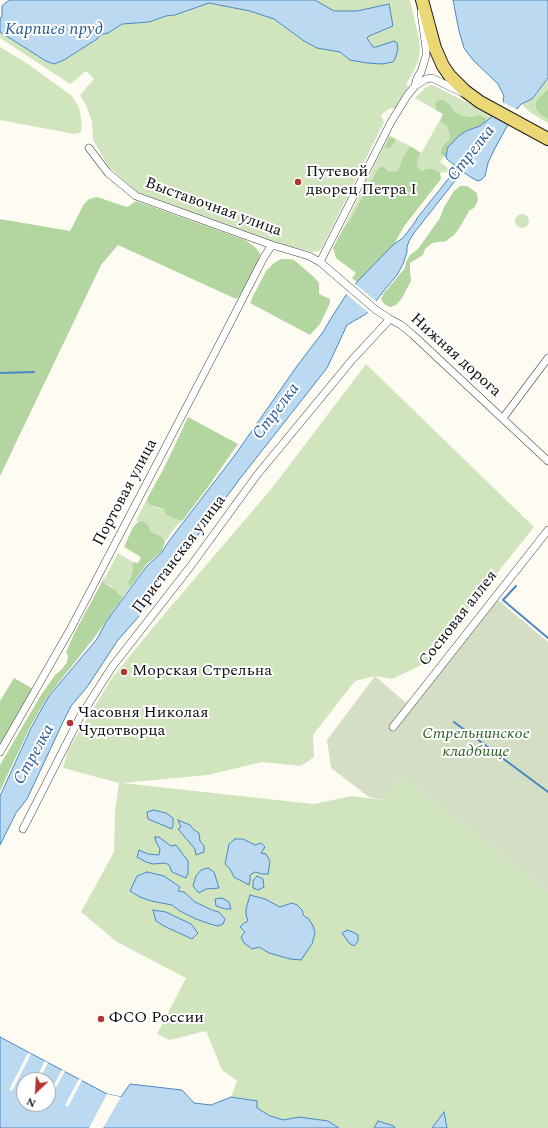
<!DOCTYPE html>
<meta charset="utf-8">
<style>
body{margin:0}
#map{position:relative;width:548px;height:1128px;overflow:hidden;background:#fefcf2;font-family:Spectral,serif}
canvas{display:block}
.north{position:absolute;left:16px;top:1072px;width:40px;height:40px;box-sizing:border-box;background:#fff;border:1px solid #9f9f9f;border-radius:50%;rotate:205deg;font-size:11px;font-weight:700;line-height:16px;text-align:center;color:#0f0f0f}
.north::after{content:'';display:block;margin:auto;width:14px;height:18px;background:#b23734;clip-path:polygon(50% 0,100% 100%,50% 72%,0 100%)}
</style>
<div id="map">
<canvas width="548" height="1128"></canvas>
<div class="north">N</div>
</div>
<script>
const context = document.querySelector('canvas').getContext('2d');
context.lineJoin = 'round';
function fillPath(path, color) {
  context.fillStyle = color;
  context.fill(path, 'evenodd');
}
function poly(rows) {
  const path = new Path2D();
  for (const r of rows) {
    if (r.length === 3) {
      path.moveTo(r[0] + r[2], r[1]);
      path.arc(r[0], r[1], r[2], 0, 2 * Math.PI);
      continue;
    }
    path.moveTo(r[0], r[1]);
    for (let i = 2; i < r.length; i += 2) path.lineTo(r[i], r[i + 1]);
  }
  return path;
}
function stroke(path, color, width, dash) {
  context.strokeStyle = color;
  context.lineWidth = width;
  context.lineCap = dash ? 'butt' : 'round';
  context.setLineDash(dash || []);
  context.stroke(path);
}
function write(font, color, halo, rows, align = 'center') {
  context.font = font + ' Spectral,serif';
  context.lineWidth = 4;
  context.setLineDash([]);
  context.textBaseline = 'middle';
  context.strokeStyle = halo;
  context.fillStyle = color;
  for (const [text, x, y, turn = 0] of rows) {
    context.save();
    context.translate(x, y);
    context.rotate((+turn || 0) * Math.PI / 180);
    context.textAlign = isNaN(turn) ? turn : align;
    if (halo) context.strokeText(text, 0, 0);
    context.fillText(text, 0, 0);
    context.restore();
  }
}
fillPath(poly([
 [315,0,410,0,419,39,420,52,418,61,415,69,406,84,409,86,396,109,390,108,381,115,384,122,323,246,319,251,312,252,274,242,137,192,109,167,93,140,92,122,86,105,80,95,94,79,86,71,78,78,70,84,0,38,0,32,46,61,54,64,64,60,97,39,100,35,108,33,122,24,149,22,166,16,175,15,209,3,250,11,274,19,304,41,317,48,340,52,350,60,367,63,382,64,394,41,376,47,373,47,367,38,369,36,393,26,389,4,357,11,334,11],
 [0,47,28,64,72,96,79,108,81,117,82,129,80,133,74,134,0,120],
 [548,78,548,123,531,113,521,104,532,99],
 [431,85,435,86,493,116,486,122,486,118,480,115,470,117,460,115,454,111,450,105,435,103,436,110,415,98,425,88],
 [441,118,441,122,447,126,450,136,449,140,444,144,441,154,444,156,440,162,451,170,449,175,445,172,440,173,433,169,427,169,421,171,417,166,418,159],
 [389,135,390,136,385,146,390,148,393,145,396,139,410,146,402,159,398,171,389,172,377,170,350,220,343,229],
 [522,221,7],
 [366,364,534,527,426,663,392,679,375,676,355,681,313,735,314,757,301,766,262,762,208,775,122,783,314,804,351,796,383,800,402,778,548,892,548,1128,447,1128,444,1113,432,1128,395,1128,394,1126,378,1121,374,1128,339,1128,328,1121,299,1117,284,1120,270,1116,257,1108,257,1101,231,1097,237,1081,222,1070,206,1031,170,1040,157,1034,186,978,117,942,81,912,114,852,115,810,119,783,63,768,68,750,112,678,155,625,272,488],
 [154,810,158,812,166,813,156,821,148,819],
 [179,820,190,825,194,830,199,833,200,841,204,846,195,849,179,829,181,827],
 [243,839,262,850,261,853,262,874,255,871,249,875,234,877,230,869,225,864,229,844],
 [156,842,167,842,171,846,188,873,186,878,165,863,139,850,148,854,159,855,160,849],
 [147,872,164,876,179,887,178,891,184,892,195,902,213,910,219,912,196,919,180,911,172,905,151,901,140,897,130,891,137,876],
 [214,872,219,888,206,889],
 [250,895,265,899,280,907,292,903,302,910,315,933,312,944,306,952,290,959,270,953,259,947,241,937,245,932,248,921,246,915,246,909],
 [147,499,149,505,157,508,164,509,174,519,182,521,176,526,165,542,164,541,163,537,151,532,148,525,143,521,138,522,136,520],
 [118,553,133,562,132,563,133,567,132,573,129,579,129,585,131,586,123,597,111,586,105,584,103,580,106,576]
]), '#d0e5be');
fillPath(poly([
 [548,89,548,119,540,114,536,109,536,102],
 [439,100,444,100,450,105,454,111,460,115,470,117,480,115,486,118,486,122,480,126,466,131,448,147,446,156,447,159,441,154,441,150,444,144,449,140,450,136,447,126,441,122,441,118,443,114,436,110,435,103],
 [390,136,396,139,393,145,390,148,386,148,385,146],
 [410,146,421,153,418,159,417,166,421,171,427,169,433,169,440,173,441,179,405,225,394,244,357,282,352,278,356,273,336,258,333,248,343,229,350,220,377,170,383,166,389,172,398,171,402,159],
 [460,186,467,186,477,193,478,200,475,207,469,211,460,227,454,235,446,241,432,243,425,249,423,255,410,263,410,271,411,281,402,298,396,305,390,307,384,304,381,299,384,293,405,268,406,262,410,255,418,249,440,218,444,207,454,191],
 [97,197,127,207,136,201,245,240,256,248,260,254,258,262,239,297,236,299,118,245,101,265,0,476,0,219,70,231,84,204,89,199],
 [281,259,288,259,294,260,314,277,319,283,319,294,330,299,330,303,320,324,310,335,250,303,253,296,266,271,274,263],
 [188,417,238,444,205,491,182,521,174,519,166,514,164,509,149,505,147,499,166,464],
 [143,521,148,525,151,532,163,537,164,541,165,542,162,551,145,566,131,586,129,585,128,583,132,573,133,567,132,563,133,562,138,563,141,558,138,555,124,547,127,540,133,527,138,522],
 [103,580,105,584,116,590,118,593,123,597,94,638,48,696,30,727,0,791,0,765,41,695,55,675,62,669,67,662,68,656,66,652,75,632],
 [14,678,33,689,3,742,0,744,0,701]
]), '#b3d59f');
fillPath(poly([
 [498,600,548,642,548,892,402,778,383,800,369,797,331,768,327,740,375,676,412,708]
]), '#d4dec4');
const water = poly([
 [9,0,315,0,334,11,357,11,389,4,393,26,369,36,367,38,373,47,376,47,394,41,397,43,398,49,395,59,393,62,382,64,367,63,350,60,340,52,317,48,304,41,274,19,250,11,209,3,175,15,166,16,149,22,122,24,108,33,100,35,97,39,64,60,54,64,46,61,0,32,0,20,2,15,2,6,9,0],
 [453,0,548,0,548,78,532,99,521,104,518,108,517,108,494,150,488,163,485,176,481,180,478,181,472,178,463,172,460,175,455,172,458,168,447,159,446,156,447,151,448,147,459,136,466,131,480,126,494,115,504,101,503,100,504,96,498,84,473,60,464,48,459,31,453,0],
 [453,173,458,177,414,233,409,241,407,247,407,252,403,264,397,275,386,288,366,314,347,325,327,368,242,476,184,554,164,577,148,606,118,640,87,687,71,706,63,722,27,799,16,813,0,845,0,796,31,728,49,696,97,639,106,622,146,567,162,552,169,541,235,455,297,366,323,332,330,320,346,295,357,282,394,244,403,238,415,222,418,217,453,173],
 [154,810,166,813,173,818,173,825,172,829,148,819,147,812,154,810],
 [178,820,190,825,194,830,199,833,200,841,204,846,204,852,196,855,195,849,178,829,181,827,178,820],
 [155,837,159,837,171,846,176,845,188,861,188,873,186,878,172,872,169,865,165,863,153,864,146,862,137,857,139,850,148,854,159,855,160,849,156,842,155,837],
 [235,839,243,839,255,845,261,843,265,847,261,853,266,854,270,861,268,874,262,874,255,872,250,875,250,880,249,885,234,877,230,869,225,864,229,844,235,839],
 [208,868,214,872,219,888,206,889,199,893,193,886,196,876,201,870,208,868],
 [147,872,164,876,180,887,178,891,184,892,195,902,212,910,219,912,225,919,223,924,218,926,210,924,196,919,180,911,172,905,151,901,140,897,130,891,137,876,147,872],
 [257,876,263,879,264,887,258,890,253,888,253,881,257,876],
 [250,895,265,899,280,907,292,903,297,905,302,910,304,916,309,919,313,926,315,933,312,944,301,960,290,959,269,953,259,947,252,949,244,943,241,937,245,932,240,927,244,923,248,921,246,915,246,909,250,895],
 [222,898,229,902,231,909,225,909,216,906,215,899,222,898],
 [153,910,166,912,191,924,198,933,192,939,166,927,156,921,153,910],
 [347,930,353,932,358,935,358,941,354,946,349,943,342,933,347,930],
 [0,1037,107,1094,121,1097,130,1084,182,1090,194,1103,211,1105,231,1097,257,1101,257,1108,270,1116,284,1120,299,1117,328,1121,339,1128,0,1128,0,1037],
 [24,1080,48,1080,48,1104,24,1104,24,1080],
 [444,1112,447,1128,432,1128,444,1112],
 [378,1121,394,1126,395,1128,374,1128,378,1121]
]);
fillPath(water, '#bbd9f0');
stroke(water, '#4988c0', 1);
fillPath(poly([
 [502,102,518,110,511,124,493,114],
 [354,283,377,302,369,313,345,293],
 [28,1053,31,1054,12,1091,9,1090],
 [45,1061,48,1063,39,1080,35,1080],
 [62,1070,65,1071,50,1098,48,1096],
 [79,1079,82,1080,68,1107,65,1105],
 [107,1094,121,1097,103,1128,89,1128]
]), '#fefcf2');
stroke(poly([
 [0,373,34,372],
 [516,586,503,600,548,638],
 [454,722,548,792]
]), '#4988c0', 2);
const minor = poly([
 [415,86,417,78,421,72,426,56,426,48,421,12],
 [89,148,108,173,136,196,272,245,309,256,320,262,376,310,390,319,401,325,412,334,548,461],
 [320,262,391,122,407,96,415,86,426,79,432,78,463,93],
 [503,418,548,358],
 [393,727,548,530],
 [0,752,71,628,224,335,264,257,272,245],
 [23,829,80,717,112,667,190,567,257,475,352,360,377,333,390,319]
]);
const primary = poly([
 [422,0,435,48,443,66,450,76,465,91,480,102,548,139]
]);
stroke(minor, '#424242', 8);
stroke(primary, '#202020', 14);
stroke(minor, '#fff', 7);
stroke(primary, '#ebd774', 12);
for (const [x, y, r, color] of [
 [298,182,4,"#b23734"],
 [124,672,4,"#b23734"],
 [70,723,4,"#b23734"],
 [101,1019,4,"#b23734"]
]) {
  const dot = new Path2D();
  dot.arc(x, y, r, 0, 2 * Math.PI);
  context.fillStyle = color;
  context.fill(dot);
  stroke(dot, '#fff', 1.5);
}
write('16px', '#0f0f0f', '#fff', [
 ["Путевой",306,173],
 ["дворец Петра I",306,191],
 ["Морская Стрельна",132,672],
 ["Часовня Николая",78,714],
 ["Чудотворца",78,732],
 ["ФСО России",109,1019]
], 'left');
write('16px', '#0f0f0f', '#fff', [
 ["Выставочная улица",213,208,20],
 ["Нижняя дорога",455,356,42],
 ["Портовая улица",126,493,-62],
 ["Пристанская улица",180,555,-53],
 ["Сосновая аллея",459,619,-52]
]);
write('italic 16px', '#2d6125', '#fff', [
 ["Стрельнинское",476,735],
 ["кладбище",476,753]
]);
write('italic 17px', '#245b95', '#fff', [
 ["Карпиев пруд",54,31],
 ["Стрелка",472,154,-52],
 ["Стрелка",277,412,-53],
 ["Стрелка",35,755,-61]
]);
</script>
